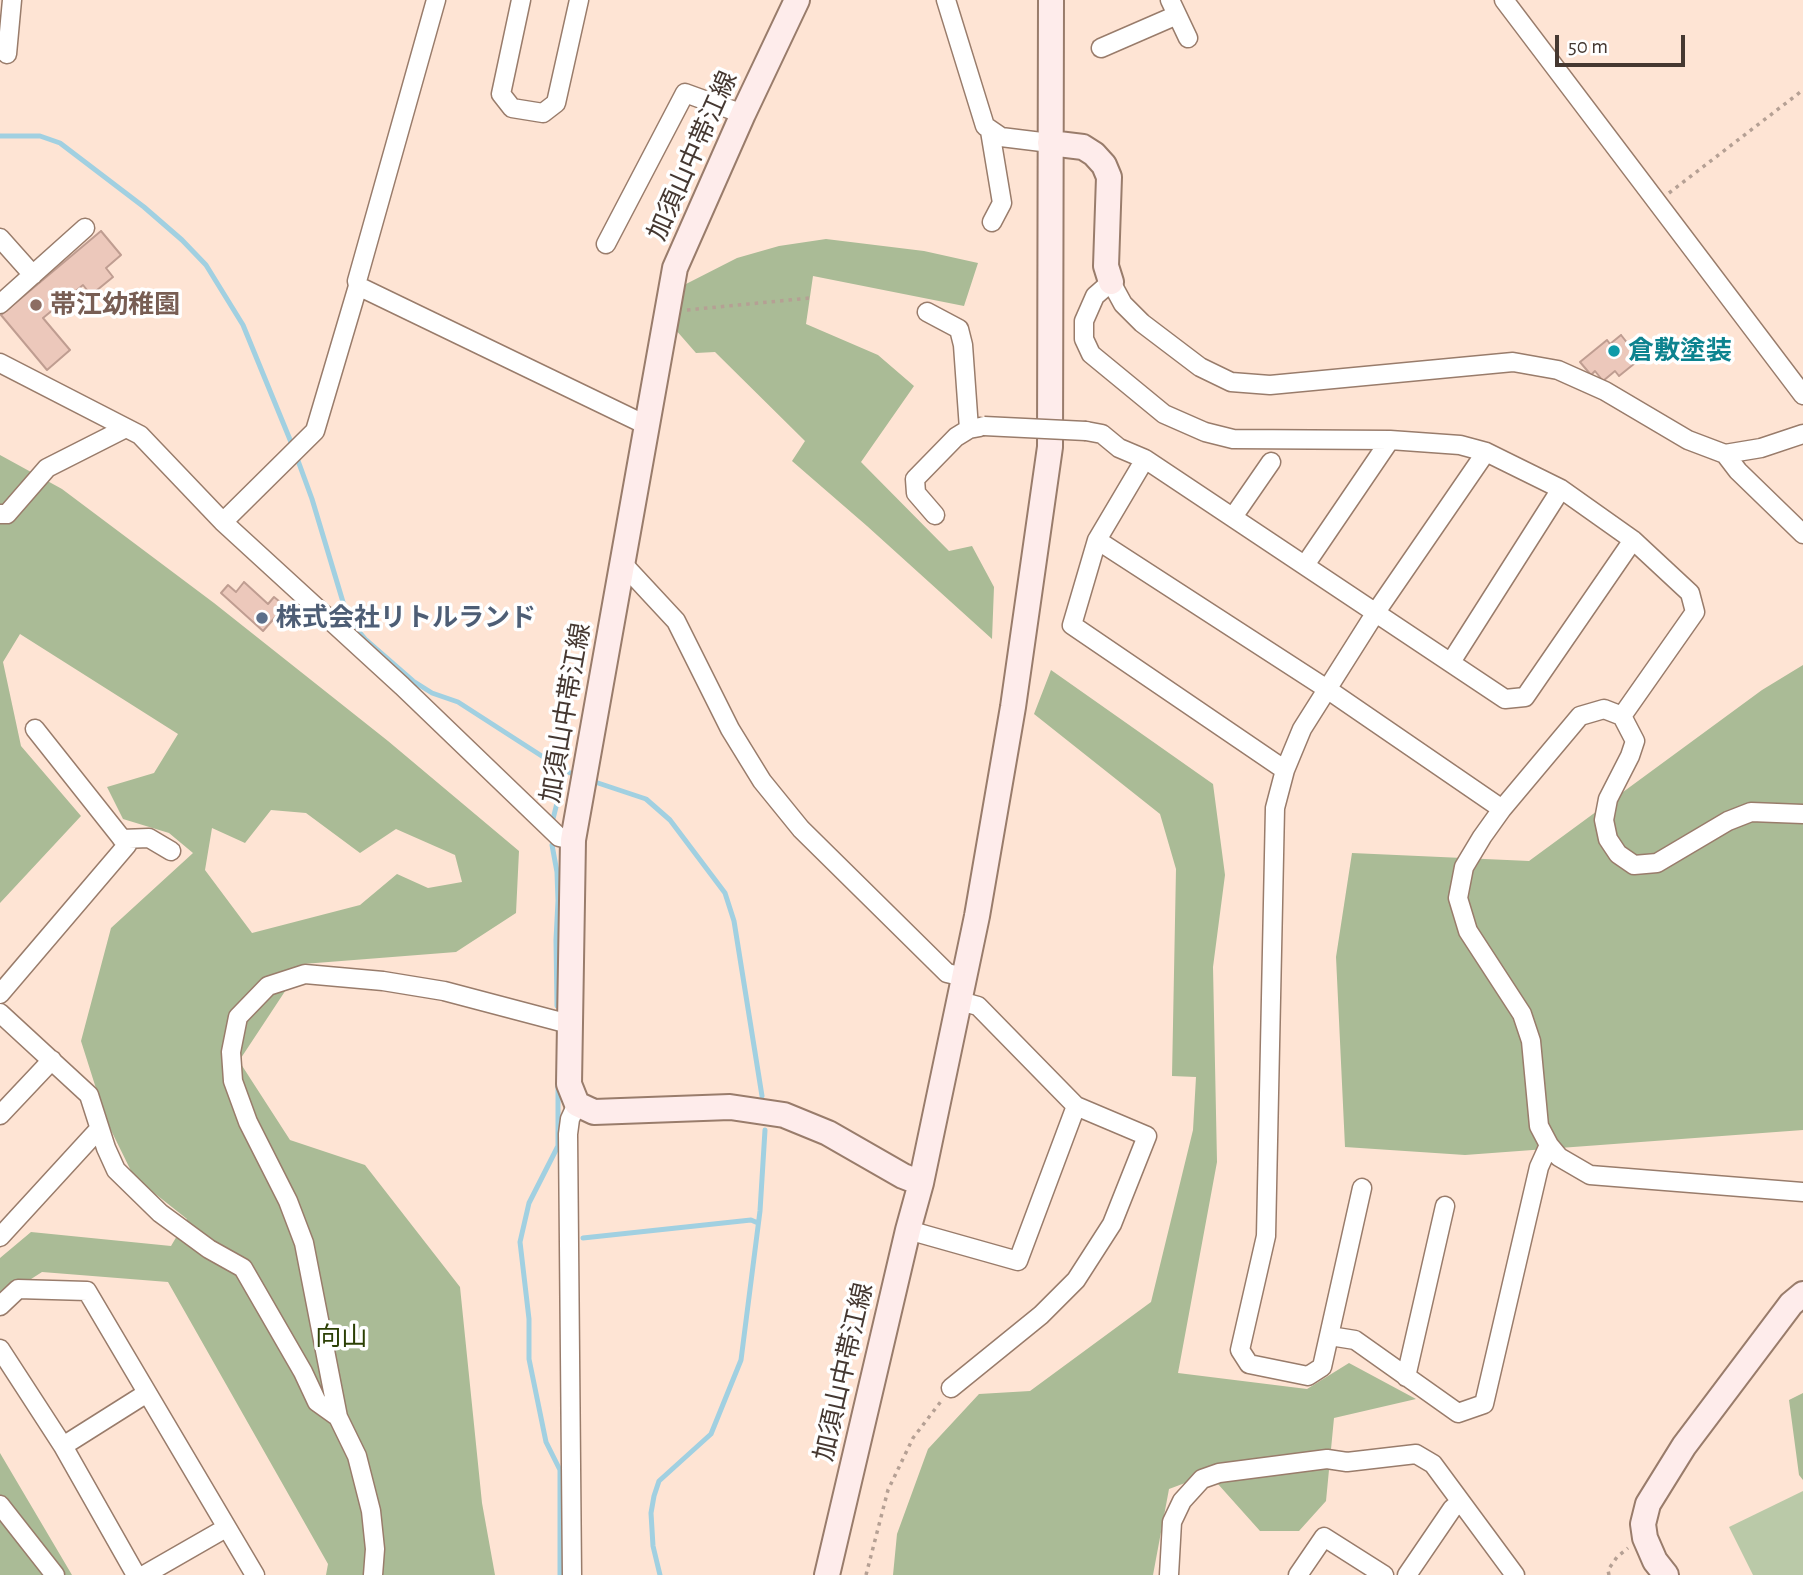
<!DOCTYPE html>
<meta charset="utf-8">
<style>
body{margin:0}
#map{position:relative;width:1803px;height:1575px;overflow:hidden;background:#fee4d4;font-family:"Alegreya Sans",sans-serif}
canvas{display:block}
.scale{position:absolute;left:1555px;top:35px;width:130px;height:32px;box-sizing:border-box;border:4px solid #453831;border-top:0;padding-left:9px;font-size:21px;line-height:24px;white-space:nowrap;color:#453831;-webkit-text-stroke:5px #fff;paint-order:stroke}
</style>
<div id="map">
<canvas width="1803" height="1575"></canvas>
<div class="scale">50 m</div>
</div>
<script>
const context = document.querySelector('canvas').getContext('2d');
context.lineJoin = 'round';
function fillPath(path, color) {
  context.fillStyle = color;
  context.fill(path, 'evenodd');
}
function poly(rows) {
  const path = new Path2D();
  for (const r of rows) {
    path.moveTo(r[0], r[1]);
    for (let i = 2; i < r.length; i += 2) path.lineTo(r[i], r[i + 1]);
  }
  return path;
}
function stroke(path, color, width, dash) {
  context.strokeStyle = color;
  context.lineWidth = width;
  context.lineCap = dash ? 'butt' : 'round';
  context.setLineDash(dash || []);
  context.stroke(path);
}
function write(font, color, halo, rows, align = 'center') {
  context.font = font + ' "Alegreya Sans","Noto Sans JP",sans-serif';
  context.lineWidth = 7;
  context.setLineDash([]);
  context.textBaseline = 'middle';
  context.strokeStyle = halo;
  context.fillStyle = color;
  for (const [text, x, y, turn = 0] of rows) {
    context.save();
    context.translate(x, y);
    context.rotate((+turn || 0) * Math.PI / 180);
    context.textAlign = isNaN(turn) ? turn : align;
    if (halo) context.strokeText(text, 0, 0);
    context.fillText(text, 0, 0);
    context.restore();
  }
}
fillPath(poly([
 [1803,1491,1803,1575,1753,1575,1729,1527]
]), '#bac9a8');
fillPath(poly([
 [826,239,924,251,978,263,964,306,813,276,806,324,878,355,914,386,861,462,949,551,972,546,994,587,992,639,867,526,792,461,805,441,715,352,696,353,675,329,686,284,737,258,779,246],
 [0,455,62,489,214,603,388,741,519,851,516,913,456,952,303,964,239,1061,290,1140,365,1165,460,1287,482,1503,495,1575,326,1575,328,1564,168,1282,42,1272,0,1299,0,1258,31,1232,171,1246,187,1219,134,1177,106,1120,81,1041,111,928,193,853,169,833,123,819,107,787,154,773,178,734,20,634,3,662,21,746,81,816,0,903],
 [271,810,306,813,360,853,396,829,455,855,462,882,428,888,397,874,360,905,252,933,205,870,212,828,245,843],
 [1803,665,1803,1130,1465,1155,1345,1147,1336,957,1352,853,1529,861,1762,690],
 [1051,670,1213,784,1225,875,1213,967,1217,1162,1178,1373,1307,1389,1349,1363,1416,1399,1334,1418,1326,1501,1299,1531,1260,1531,1209,1474,1169,1489,1153,1575,893,1575,897,1534,928,1449,979,1394,1030,1391,1151,1302,1193,1130,1196,1077,1172,1076,1176,869,1160,814,1034,714],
 [1803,1393,1803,1480,1799,1475,1789,1400],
 [0,1453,72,1575,0,1575]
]), '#aabb96');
stroke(poly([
 [0,136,40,136,60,143,144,207,182,240,206,265,243,325,293,447,312,499,346,612,350,621,366,640,413,681,432,693,458,702,565,771,576,775],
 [598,783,646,799,670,820,725,893,734,921,762,1096],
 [553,819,565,771],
 [552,845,557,872,558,901,556,940,557,1006],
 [558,1085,558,1146,529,1203,520,1242,529,1319,529,1359,546,1442,560,1470,560,1575],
 [583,1238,751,1220,758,1223],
 [660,1575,653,1546,651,1513,654,1496,659,1481,711,1434,741,1360,760,1211,765,1130]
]), '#a1d0e1', 5);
const building = poly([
 [101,231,121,255,106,268,113,277,91,295,83,285,43,318,70,350,47,370,1,315,101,231],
 [1621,335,1640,359,1619,376,1615,371,1603,381,1595,371,1591,375,1580,362,1607,340,1610,344,1621,335],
 [244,582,268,604,274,597,285,606,263,631,221,593,228,585,236,592,244,582]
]);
fillPath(building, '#ecc8bb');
stroke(building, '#bf9d91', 2);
const street = poly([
 [521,0,501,94,512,108,543,113,556,103,579,0],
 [946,0,985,126,1001,137,1050,143],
 [1170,0,1188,38],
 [1504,0,1803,395],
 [1101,48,1177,15],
 [7,54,12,0],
 [990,131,1002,203,992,222],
 [0,238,33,275],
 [606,244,685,93,743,114],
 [358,286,646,425],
 [0,304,85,228],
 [927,312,959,329,963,345,969,429],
 [0,363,140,435,223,522,402,686,559,837,573,840],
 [1086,431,1102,434,1119,448,1145,459],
 [1725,454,1738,471,1803,534],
 [0,514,7,514,47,468,124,429],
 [935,515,916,493,915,479,956,437,969,429,980,427],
 [1233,517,1271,462],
 [223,522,315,431,358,286,357,281,436,0],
 [1097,540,1327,689,1502,809],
 [623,564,676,621,730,729,762,781,801,829,947,973,964,977],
 [1305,565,1390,440],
 [1451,662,1561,489],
 [1622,716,1695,612,1690,593,1633,540,1561,489,1486,452,1460,445,1390,440,1233,439,1205,432,1164,414,1091,354,1084,339,1084,321,1095,296,1111,282,1123,304,1142,323,1200,367,1231,382,1270,385,1513,362,1558,370,1605,391,1688,440,1725,454,1761,448,1803,434],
 [1285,770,1072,625,1097,540,1145,459,1505,699,1525,697,1633,540],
 [1803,814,1751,812,1728,821,1657,863,1634,865,1618,854,1608,839,1604,820,1608,799,1630,756,1635,741,1622,716,1604,709,1580,716,1502,809,1482,837,1464,867,1458,898,1468,931,1522,1014,1531,1041,1539,1126,1549,1145,1559,1157,1590,1175,1803,1192],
 [122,839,149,838,171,851],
 [0,994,127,845,35,729],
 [0,1013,89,1095,106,1148,116,1170,160,1213,209,1249,243,1268,303,1372,317,1402,338,1417],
 [0,1115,52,1060],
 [1362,1188,1322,1367,1308,1376,1249,1364,1240,1350,1266,1236,1275,808,1285,770,1302,729,1376,612,1486,452],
 [908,1230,1018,1261,1076,1106,978,1006,960,1001],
 [0,1237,99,1129],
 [0,1306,18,1289,87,1291,255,1575],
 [1330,1336,1355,1340,1458,1413,1484,1404,1539,1167,1549,1145],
 [0,1349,63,1446,136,1575],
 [1406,1377,1445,1206],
 [951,1388,1041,1315,1076,1280,1112,1224,1147,1136,1076,1106],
 [63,1446,147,1393],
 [0,1505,55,1575],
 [144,1575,226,1528],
 [373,1575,375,1549,371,1511,357,1456,338,1417,304,1243,288,1201,248,1122,233,1081,231,1052,238,1017,268,986,305,974,383,981,444,991,569,1024],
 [572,1575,568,1134,570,1119,577,1104],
 [1169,1575,1172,1522,1182,1501,1202,1479,1219,1473,1327,1459,1347,1462,1416,1454,1433,1464,1515,1575],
 [1298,1575,1324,1537,1384,1575],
 [1407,1575,1452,1509,1460,1502]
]);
const secondary = poly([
 [797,0,743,114,675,268,573,840,569,1084,577,1104,594,1112,730,1107,784,1115,828,1133,903,1176,921,1183],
 [1050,143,1083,147,1094,154,1104,165,1109,177,1106,266,1111,282],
 [827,1575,908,1230,921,1183,977,916,1013,707,1050,447,1051,0],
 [1666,1575,1655,1561,1645,1538,1643,1524,1648,1504,1684,1446,1791,1304,1803,1294]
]);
stroke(street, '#997c6b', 21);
stroke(secondary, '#997c6b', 28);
stroke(poly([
 [1669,193,1803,90],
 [687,310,810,298],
 [866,1575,888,1490,913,1438,942,1400],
 [1609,1575,1608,1570,1617,1557,1628,1548]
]), '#b5a094', 3.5, [3.5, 5]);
stroke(street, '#fff', 18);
stroke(secondary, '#feeceb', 24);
const streetBridge = poly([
 [984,426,1086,431]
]);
stroke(streetBridge, '#997c6b', 21, []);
stroke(streetBridge, '#fff', 18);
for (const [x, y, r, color] of [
 [36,305,7,"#8d6e63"],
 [1614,351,7,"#0f9aa8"],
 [262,618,7,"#5c6f8a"]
]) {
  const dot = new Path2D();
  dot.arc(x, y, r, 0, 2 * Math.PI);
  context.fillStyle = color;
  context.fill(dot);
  stroke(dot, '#fff', 2.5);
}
write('26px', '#453831', '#fff', [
 ["加須山中帯江線",693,156,-66],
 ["加須山中帯江線",566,713,-80],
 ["加須山中帯江線",844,1372,-77]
]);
write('bold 26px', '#785e54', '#fff', [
 ["帯江幼稚園",50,305]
], 'left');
write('bold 26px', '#0d838f', '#fff', [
 ["倉敷塗装",1628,351]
], 'left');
write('bold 26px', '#4e5e75', '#fff', [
 ["株式会社リトルランド",276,618]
], 'left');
write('26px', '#2c4005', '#fff', [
 ["向山",341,1337]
]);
</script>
